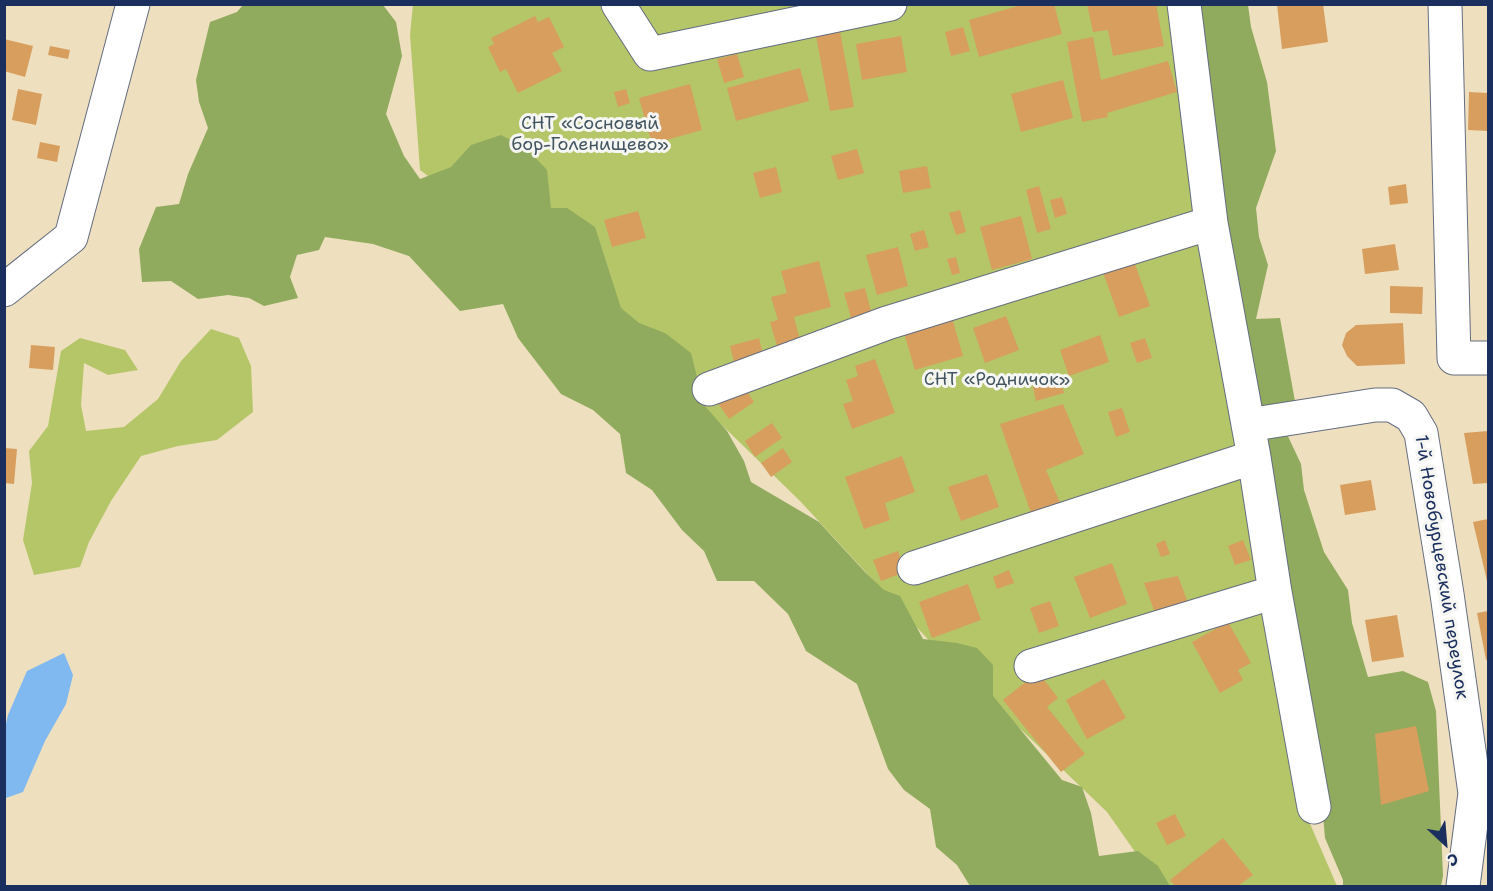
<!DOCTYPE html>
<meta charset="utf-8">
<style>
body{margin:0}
#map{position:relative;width:1493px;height:891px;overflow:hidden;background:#eedfbf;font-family:"Shantell Sans",sans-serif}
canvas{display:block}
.frame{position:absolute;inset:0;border:6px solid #1b2f5e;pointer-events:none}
.north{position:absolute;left:1415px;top:813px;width:60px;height:60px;-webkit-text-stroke:4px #f6f6f2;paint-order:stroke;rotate:154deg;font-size:16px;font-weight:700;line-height:24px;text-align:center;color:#1b2f5e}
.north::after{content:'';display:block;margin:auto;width:21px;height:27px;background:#1b2f5e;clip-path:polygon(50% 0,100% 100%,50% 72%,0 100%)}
</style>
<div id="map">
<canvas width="1493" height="891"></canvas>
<div class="frame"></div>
<div class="north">С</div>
</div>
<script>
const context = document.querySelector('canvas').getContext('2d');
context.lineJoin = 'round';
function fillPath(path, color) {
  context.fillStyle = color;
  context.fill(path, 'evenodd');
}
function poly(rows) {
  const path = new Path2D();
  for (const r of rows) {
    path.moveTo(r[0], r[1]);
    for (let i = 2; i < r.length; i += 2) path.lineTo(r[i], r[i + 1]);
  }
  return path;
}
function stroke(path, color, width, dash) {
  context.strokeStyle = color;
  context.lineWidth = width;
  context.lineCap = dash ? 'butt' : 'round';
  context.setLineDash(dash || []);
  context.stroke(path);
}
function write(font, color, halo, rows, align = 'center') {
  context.font = font + ' "Shantell Sans",sans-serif';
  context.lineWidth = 6;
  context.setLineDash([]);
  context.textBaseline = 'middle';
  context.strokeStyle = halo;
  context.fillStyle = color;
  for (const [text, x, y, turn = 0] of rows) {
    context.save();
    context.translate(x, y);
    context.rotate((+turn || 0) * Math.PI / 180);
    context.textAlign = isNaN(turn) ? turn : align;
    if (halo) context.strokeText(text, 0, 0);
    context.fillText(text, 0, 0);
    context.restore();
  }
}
fillPath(poly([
 [413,4,1172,5,1301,803,1337,886,1159,886,1107,812,935,647,800,501,693,397,565,279,420,170,410,35],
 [211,329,239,338,251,366,253,412,217,440,178,446,141,456,111,501,89,542,80,567,34,575,23,540,32,483,29,451,48,426,61,351,80,338,125,350,138,370,108,375,84,363,81,405,86,431,124,427,158,399,181,361]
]), '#b5c669');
fillPath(poly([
 [243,5,383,5,396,22,402,56,386,114,404,156,420,179,451,167,471,145,501,135,526,148,547,170,551,208,567,208,595,227,621,308,639,323,665,333,691,353,704,405,727,431,744,461,751,482,819,522,865,572,884,590,900,596,923,639,957,643,977,648,993,665,993,696,1062,780,1082,787,1091,813,1099,856,1138,851,1158,866,1170,886,970,886,957,865,936,847,930,809,904,790,888,769,857,684,806,651,788,614,754,581,717,581,704,551,682,530,652,490,626,473,620,434,593,410,561,394,518,338,503,304,460,311,409,256,373,244,325,237,319,250,297,255,290,277,298,298,264,306,249,298,228,295,198,299,171,281,142,282,139,249,156,207,179,204,188,174,208,128,199,102,196,80,210,22,237,12],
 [1200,5,1248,5,1251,27,1267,82,1276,151,1256,208,1259,237,1268,265,1256,319,1280,318,1296,407,1285,430,1301,464,1304,490,1324,552,1348,590,1352,623,1368,677,1403,671,1428,682,1436,711,1443,876,1441,886,1343,886,1343,880,1325,838,1321,792,1222,197]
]), '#90ab5d');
fillPath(poly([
 [64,653,73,675,66,704,45,741,23,792,6,798,4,732,8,715,27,671]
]), '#7fb9f0');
fillPath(poly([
 [1025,4,1054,4,1062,34,979,57,969,20],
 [1087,4,1156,4,1164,46,1113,56,1108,30,1093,32],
 [1277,4,1323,4,1328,42,1282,49],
 [535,16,538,22,549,17,564,47,552,53,562,71,518,93,506,69,500,72,488,47,494,44,491,38],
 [963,27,970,51,951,56,945,32],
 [840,31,854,107,830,111,816,36],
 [901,36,907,72,862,80,856,44],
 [1093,37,1101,80,1168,61,1177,92,1107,113,1108,117,1082,122,1067,42],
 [4,39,33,46,25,77,4,71],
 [50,46,70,50,68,59,48,55],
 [737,54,744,77,724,83,717,59],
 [800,68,809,101,736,121,727,88],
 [1063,80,1073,118,1021,132,1011,94],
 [690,84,702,130,652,144,639,98],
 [18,89,42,94,36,125,12,120],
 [626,89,630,103,618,107,614,92],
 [1469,92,1488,93,1488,131,1468,130],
 [40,142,60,146,57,162,37,158],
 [857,149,864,173,838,180,831,156],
 [927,166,931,188,903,193,899,171],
 [776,167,782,192,760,198,753,173],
 [1406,184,1408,203,1390,205,1388,187],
 [1039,186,1051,229,1037,233,1026,190],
 [1062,197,1067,214,1055,218,1050,200],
 [960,210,966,232,956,235,949,213],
 [638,211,646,238,612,247,604,220],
 [1021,216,1032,259,992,270,980,227],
 [924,230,929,247,915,251,910,234],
 [1395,244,1399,270,1365,274,1362,249],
 [898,247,908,286,877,295,866,255],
 [1131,253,1150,306,1119,317,1100,264],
 [956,257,960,273,952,275,947,259],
 [819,261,831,307,794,317,800,340,777,346,770,322,778,320,771,297,787,293,781,271],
 [1390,286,1423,287,1422,314,1390,313],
 [865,288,872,315,852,321,844,293],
 [1006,316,1019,350,985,363,973,328],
 [952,318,963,356,915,370,904,333],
 [1403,323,1405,364,1357,366,1347,356,1342,345,1346,333,1356,325],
 [1100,335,1109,362,1069,376,1060,350],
 [759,338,763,354,734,362,730,346],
 [1145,338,1152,358,1137,363,1130,343],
 [31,345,55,347,53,370,29,368],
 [875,359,895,413,852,429,843,404,853,401,846,380,858,376,855,366],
 [1060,377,1064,393,1036,401,1032,383],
 [738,379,754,402,729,419,713,396],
 [1063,404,1084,454,1046,470,1061,505,1032,516,1000,424],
 [1122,408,1130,432,1116,437,1108,412],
 [772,423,782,438,755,457,745,441],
 [1488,431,1488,483,1473,484,1464,433],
 [4,448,17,449,14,484,4,483],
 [783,448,792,462,771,477,761,463],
 [902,456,915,492,885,503,890,520,864,529,845,477],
 [987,474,999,507,961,521,948,487],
 [1371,480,1376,510,1345,515,1340,485],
 [1488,519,1488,585,1473,522],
 [1165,540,1170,554,1161,557,1156,544],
 [1243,540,1251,560,1235,565,1228,546],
 [898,551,905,572,881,581,873,560],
 [1112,563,1127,604,1090,618,1074,577],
 [1009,570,1014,583,997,589,993,577],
 [1178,576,1188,603,1155,613,1144,583],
 [968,584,981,620,932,638,919,602],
 [1050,601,1059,626,1039,633,1030,608],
 [1488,611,1488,659,1486,660,1477,613],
 [1397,615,1404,657,1372,662,1365,620],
 [1228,622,1251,663,1238,670,1243,680,1220,693,1192,642],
 [1038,672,1058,698,1047,707,1085,754,1061,772,1003,700],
 [1104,679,1126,718,1087,739,1066,700],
 [1416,726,1429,791,1381,805,1375,734],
 [1175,814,1186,836,1167,845,1156,823],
 [1223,838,1253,875,1238,886,1175,886,1170,880]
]), '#d79e5e');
const minor = poly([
 [618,4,650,54,890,4],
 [1184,4,1211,223,1254,457,1275,592,1314,807],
 [1445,4,1454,358,1488,358],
 [4,290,71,237,133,4],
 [709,389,887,323,1211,223],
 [1248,425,1375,405,1392,405,1411,416,1421,433,1447,594,1475,793,1463,886],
 [914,568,1254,457],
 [1031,666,1275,592]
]);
stroke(minor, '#656d80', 35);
stroke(minor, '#fff', 33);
write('18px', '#425561', '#f6f6f2', [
 ["СНТ «Сосновый",590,124],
 ["бор-Голенищево»",590,145],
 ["СНТ «Родничок»",997,380]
]);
write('18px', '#1b2f5e', '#f6f6f2', [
 ["1-й Новобурцевский переулок",1441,567,81]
]);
</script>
